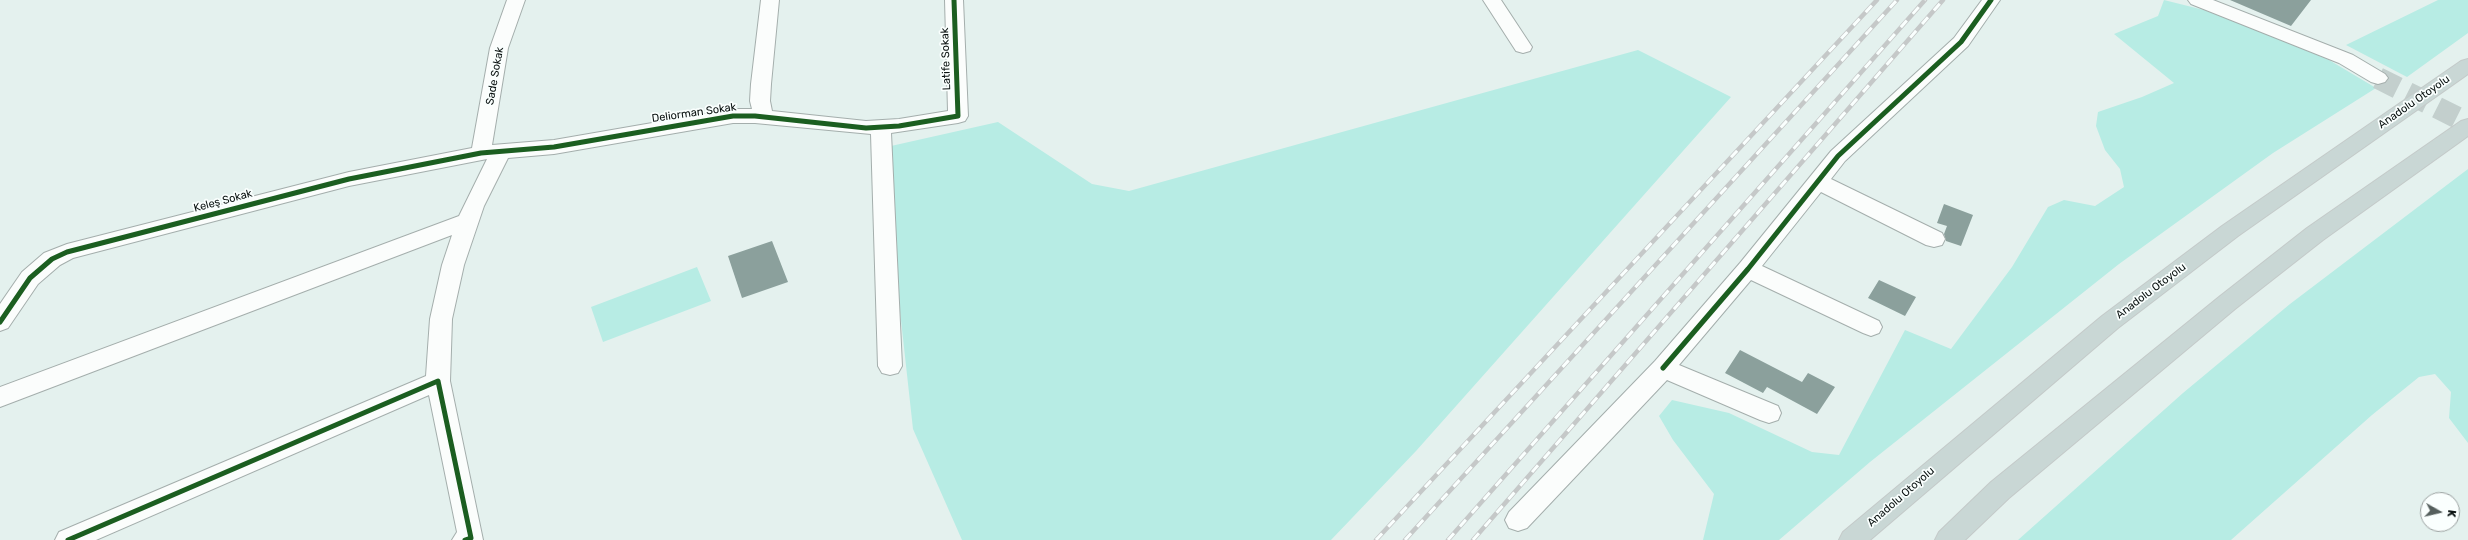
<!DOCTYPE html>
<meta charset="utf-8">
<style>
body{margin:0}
#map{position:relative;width:2468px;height:540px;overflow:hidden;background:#e4f1ee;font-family:Rubik,sans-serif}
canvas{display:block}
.north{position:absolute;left:2420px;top:492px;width:40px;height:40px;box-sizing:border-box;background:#fafffe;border:1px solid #999f9e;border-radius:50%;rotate:98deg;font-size:11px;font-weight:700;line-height:16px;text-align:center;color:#08100f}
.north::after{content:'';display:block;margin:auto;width:14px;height:18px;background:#555f5d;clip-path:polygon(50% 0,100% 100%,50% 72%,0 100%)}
</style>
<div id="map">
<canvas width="2468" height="540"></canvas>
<div class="north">K</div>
</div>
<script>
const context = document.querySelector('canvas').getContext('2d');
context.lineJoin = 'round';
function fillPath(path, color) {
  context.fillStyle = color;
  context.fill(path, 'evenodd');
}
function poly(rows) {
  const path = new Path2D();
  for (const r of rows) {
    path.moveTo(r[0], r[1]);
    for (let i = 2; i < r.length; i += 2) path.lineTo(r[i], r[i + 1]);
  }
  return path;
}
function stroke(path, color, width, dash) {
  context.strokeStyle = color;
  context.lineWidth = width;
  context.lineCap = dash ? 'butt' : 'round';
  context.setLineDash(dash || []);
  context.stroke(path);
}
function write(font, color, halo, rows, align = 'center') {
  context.font = font + ' Rubik,sans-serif';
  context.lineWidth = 3.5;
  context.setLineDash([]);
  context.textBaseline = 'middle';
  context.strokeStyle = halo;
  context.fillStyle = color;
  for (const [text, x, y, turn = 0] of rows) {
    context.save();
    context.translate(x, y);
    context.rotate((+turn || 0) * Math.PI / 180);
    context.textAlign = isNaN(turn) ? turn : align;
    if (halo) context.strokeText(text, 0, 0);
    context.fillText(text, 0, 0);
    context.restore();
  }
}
fillPath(poly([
 [2164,0,2204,10,2274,37,2329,60,2376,88,2273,153,2119,264,1870,462,1779,540,1703,540,1714,494,1673,440,1659,416,1672,400,1729,413,1812,452,1839,455,1905,330,1951,349,2012,267,2048,207,2064,200,2095,206,2124,187,2120,169,2105,150,2096,126,2098,112,2142,97,2174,83,2114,34,2158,16],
 [2438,0,2468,0,2468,33,2407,77,2346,45],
 [1638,50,1731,97,1416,451,1331,540,962,540,913,429,898,293,891,146,998,122,1092,184,1129,191],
 [2468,169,2468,443,2449,418,2451,392,2435,374,2419,377,2372,415,2231,540,2018,540,2183,393,2290,304],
 [697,267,711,301,603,342,591,307]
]), '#b7ece4');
fillPath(poly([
 [2230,0,2311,0,2291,26],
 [1944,204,1973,215,1961,246,1946,241,1944,234,1947,226,1937,223],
 [772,241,788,282,742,298,728,256],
 [1879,280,1916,297,1905,316,1868,298],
 [1740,350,1802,382,1808,373,1835,387,1817,414,1767,387,1763,393,1725,373]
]), '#8ba09c');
stroke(poly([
 [2378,78,2468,123]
]), '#c3cfcd', 22, [22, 11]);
const minor = poly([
 [507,0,525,0,508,48,492,145,554,140,733,109,752,109,750,101,751,84,761,0,779,0,771,84,770,101,772,111,866,121,899,119,948,111,945,0,963,0,968,116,965,121,958,123,891,133,902,366,898,373,890,375,882,373,878,366,871,134,755,123,733,123,554,154,508,158,484,206,464,265,452,319,450,381,483,540,452,540,457,532,429,395,96,540,55,540,59,532,426,376,430,319,442,265,452,235,0,407,0,387,459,216,487,159,349,186,73,258,60,265,38,284,8,328,0,331,0,304,22,272,44,253,67,244,349,172,472,148,490,48,507,0],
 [1483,0,1501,0,1532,47,1530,51,1523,53,1516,51,1483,0],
 [1982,0,2000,0,1968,46,1845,161,1831,179,1942,233,1945,239,1942,245,1934,247,1926,245,1821,192,1762,266,1879,321,1882,327,1879,333,1871,336,1863,333,1751,280,1679,365,1778,406,1781,413,1778,420,1769,423,1760,420,1667,380,1527,528,1518,531,1509,528,1505,520,1509,512,1655,361,1740,263,1831,151,1954,38,1982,0],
 [2188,0,2213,0,2353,55,2385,74,2388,78,2385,82,2378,84,2371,82,2339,63,2191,4,2188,0]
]);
const highway = poly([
 [2468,59,2468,74,2238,236,2118,328,1870,540,1839,540,1843,532,2102,316,2222,226,2461,61,2468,59],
 [2468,119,2468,136,2323,240,2235,309,2009,498,1965,540,1935,540,1939,532,1991,482,2219,297,2307,228,2461,121,2468,119]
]);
stroke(minor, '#a4aeac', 2);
stroke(highway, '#c4cac9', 2);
fillPath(minor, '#fbfdfc');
fillPath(highway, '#c9d7d5');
const rail = poly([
 [1376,540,1877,0],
 [1405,540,1897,0],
 [1448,540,1925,0],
 [1473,540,1943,0]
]);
stroke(rail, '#c5c8c8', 4.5);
stroke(rail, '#fafffe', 3, [9]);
stroke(poly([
 [0,322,30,278,52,259,67,252,349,179,481,153,554,147,733,116,755,116,866,128,899,126,958,116,954,0],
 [1663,368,1748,269,1838,156,1961,42,1991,0],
 [68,540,438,381,471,538,465,540]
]), '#1b5e20', 5);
write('11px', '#08100f', '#fafffe', [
 ["Latife Sokak",946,59,-92],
 ["Sade Sokak",495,76,-80],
 ["Anadolu Otoyolu",2414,102,-35],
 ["Deliorman Sokak",694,113,-8],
 ["Keleş Sokak",223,201,-15],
 ["Anadolu Otoyolu",2151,291,-37],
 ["Anadolu Otoyolu",1901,497,-41]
]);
</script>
